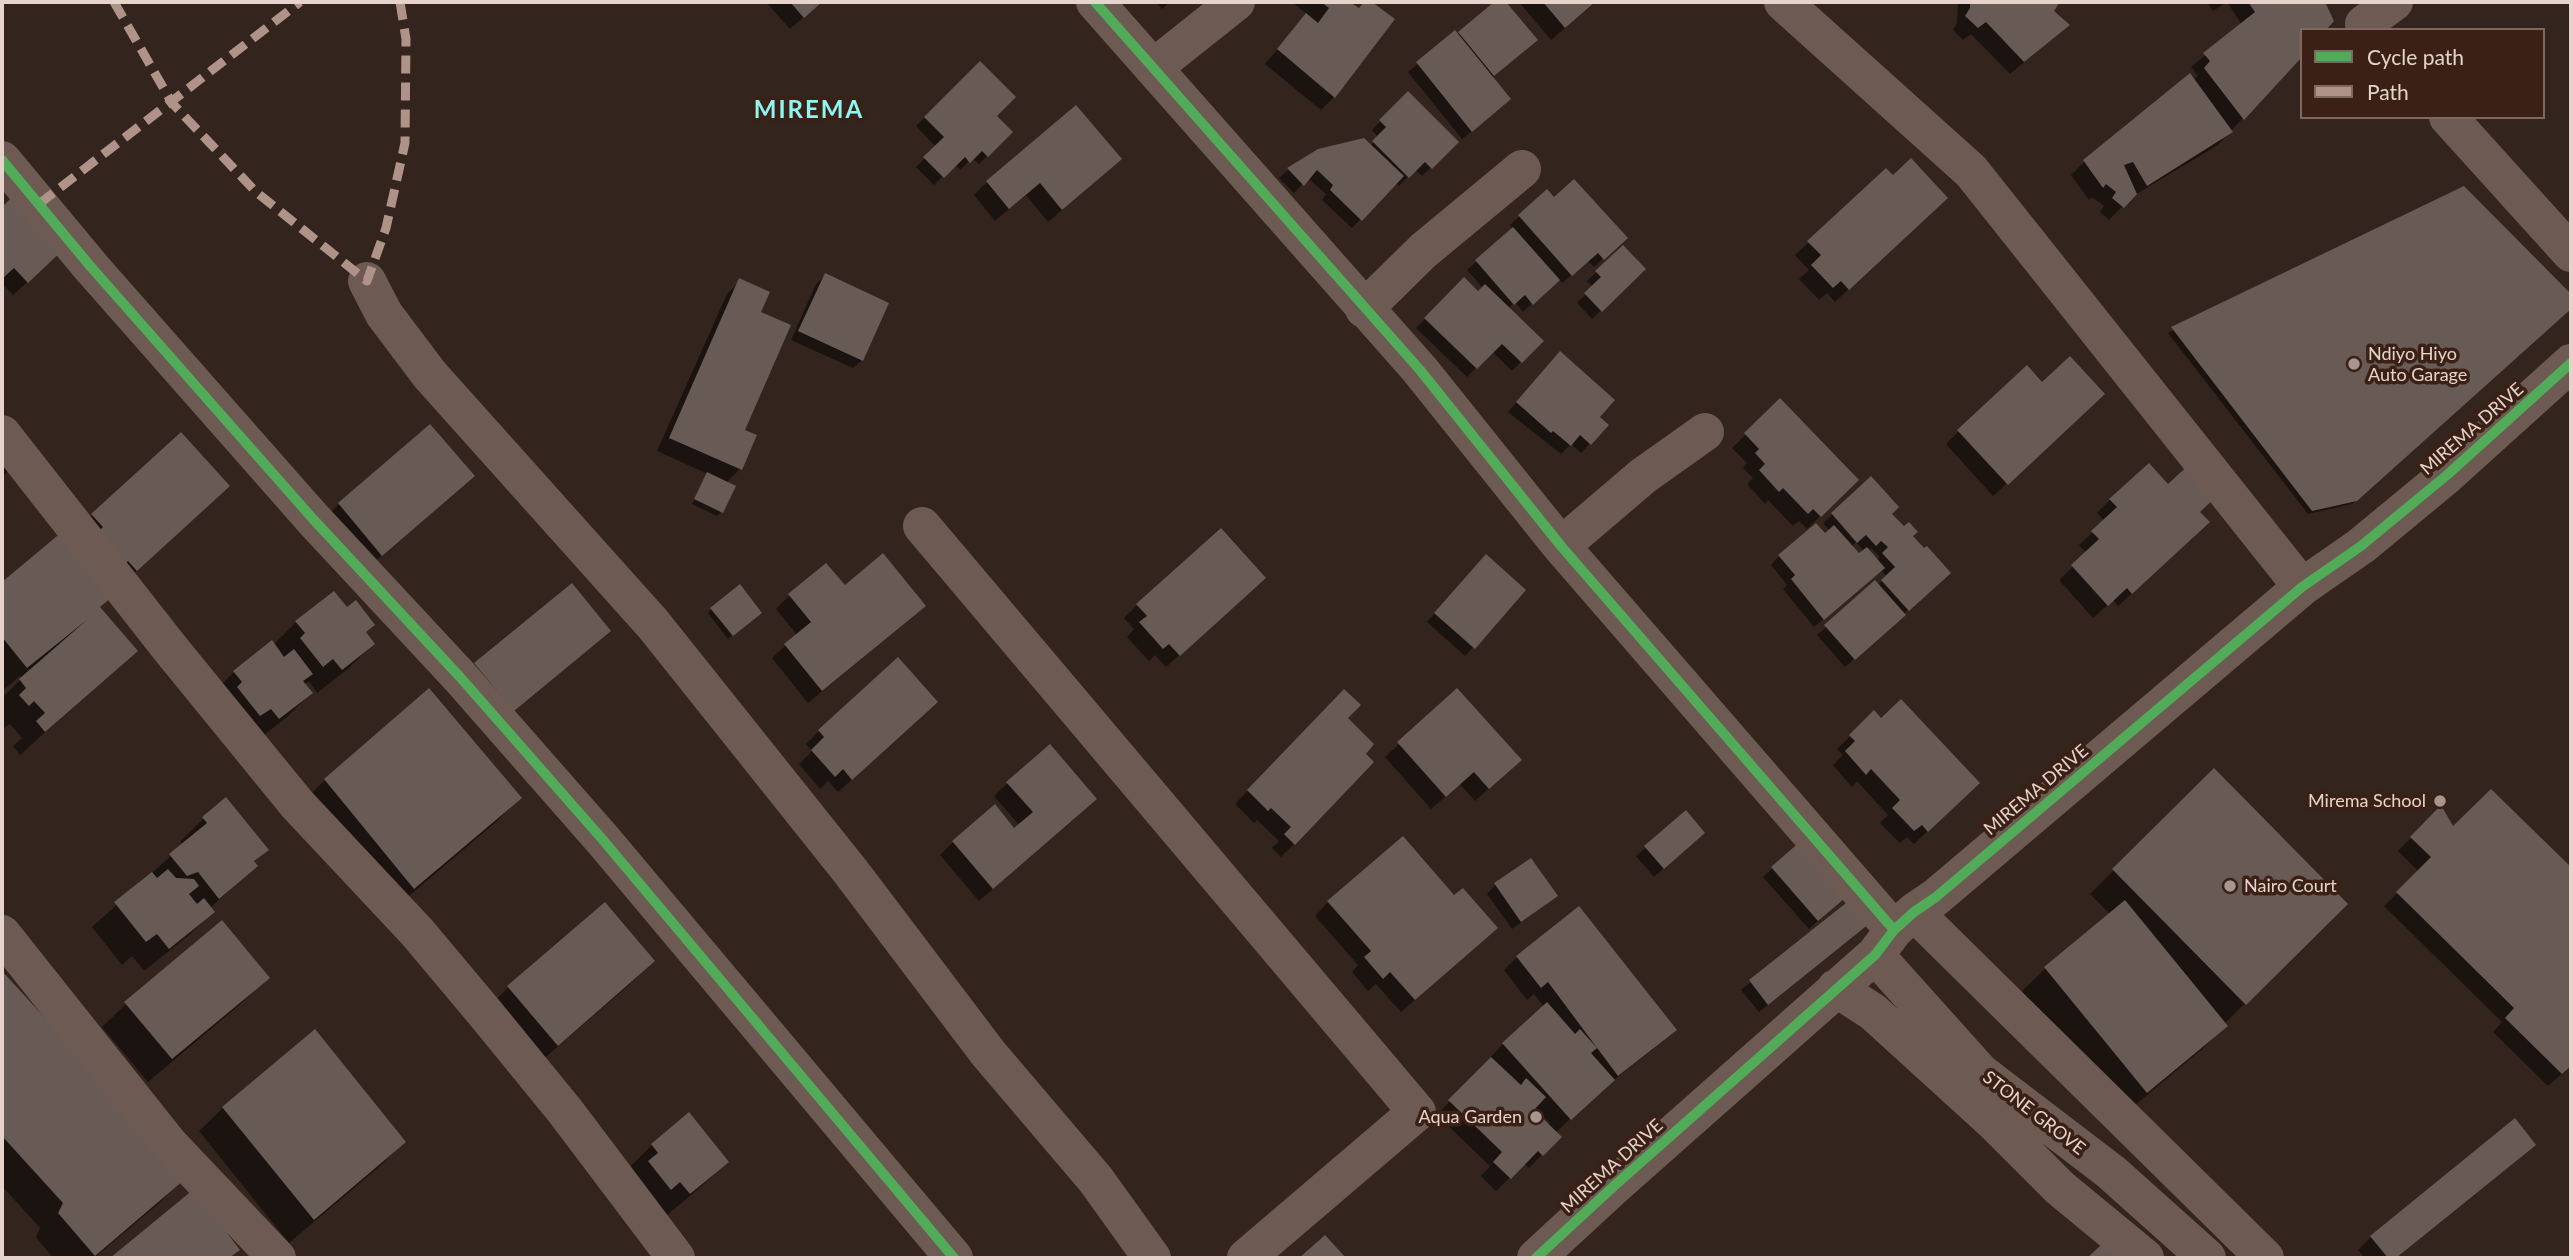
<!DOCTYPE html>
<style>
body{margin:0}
#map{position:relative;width:2573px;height:1260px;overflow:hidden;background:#33241e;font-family:Lato,sans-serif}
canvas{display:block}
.frame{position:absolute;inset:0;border:4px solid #e5d3cc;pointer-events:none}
.legend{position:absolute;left:2300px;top:28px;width:245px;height:91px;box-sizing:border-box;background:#3b2016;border:2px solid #7f685f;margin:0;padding:9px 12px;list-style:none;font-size:21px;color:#e5d3cc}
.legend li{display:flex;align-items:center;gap:14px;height:35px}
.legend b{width:35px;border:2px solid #7f685f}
</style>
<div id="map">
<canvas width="2573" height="1260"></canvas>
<div class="frame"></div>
<ul class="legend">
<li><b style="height:9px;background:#51ab58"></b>Cycle path</li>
<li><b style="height:9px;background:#af9288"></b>Path</li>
</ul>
</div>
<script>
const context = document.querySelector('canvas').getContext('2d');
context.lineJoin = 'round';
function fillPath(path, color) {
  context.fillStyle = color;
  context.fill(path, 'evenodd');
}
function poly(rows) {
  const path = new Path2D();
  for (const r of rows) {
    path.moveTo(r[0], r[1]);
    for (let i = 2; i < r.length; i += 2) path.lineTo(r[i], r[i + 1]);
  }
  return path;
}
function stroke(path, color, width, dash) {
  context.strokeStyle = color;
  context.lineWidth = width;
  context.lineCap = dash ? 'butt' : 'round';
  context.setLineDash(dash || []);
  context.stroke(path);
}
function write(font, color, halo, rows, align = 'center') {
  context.font = font + ' Lato,sans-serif';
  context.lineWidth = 7;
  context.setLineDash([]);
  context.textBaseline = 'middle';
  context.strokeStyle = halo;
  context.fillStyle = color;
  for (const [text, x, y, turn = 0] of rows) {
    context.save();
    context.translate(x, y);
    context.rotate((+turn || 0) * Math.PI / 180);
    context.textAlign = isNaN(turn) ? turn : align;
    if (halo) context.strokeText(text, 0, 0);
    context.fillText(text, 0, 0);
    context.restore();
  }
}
fillPath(poly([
 [766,2,821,2,790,29],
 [1156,2,1170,2,1162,9],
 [1292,2,1347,2,1358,10,1369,2,1393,20,1334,97,1321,110,1265,64,1307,14],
 [1497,2,1504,2,1536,40,1492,78,1500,108,1462,139,1408,72,1455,33,1457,35],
 [1519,2,1595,2,1551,40],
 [1958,2,2016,2,2030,5,2033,2,2058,2,2052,12,2068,25,2010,74,1971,34,1963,40,1953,30,1957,23],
 [2207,2,2227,2,2213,11],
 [2227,2,2323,2,2332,21,2302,30,2243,118,2218,145,2133,196,2109,220,2100,212,2104,206,2092,197,2089,200,2071,175,2085,161,2198,76,2191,67,2242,25],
 [980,64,994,116,1011,132,979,164,972,158,960,170,955,164,934,185,916,167,936,147,916,126],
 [1408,93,1457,142,1422,176,1415,169,1399,186,1396,182,1352,228,1322,200,1326,194,1308,178,1294,193,1279,178,1288,170,1319,150,1370,146,1378,137,1372,130],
 [1106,172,1048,222,1026,195,995,221,974,195,987,182],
 [2463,188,2571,296,2571,307,2352,504,2308,514,2168,333],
 [1546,191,1554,200,1617,246,1594,267,1588,261,1562,283,1558,279,1523,312,1515,302,1508,309,1541,341,1512,371,1492,351,1467,377,1416,328,1464,279,1478,293,1483,288,1467,270,1513,229,1510,225],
 [15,197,50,261,13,295,2,283,2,209],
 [1932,211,1835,302,1827,293,1819,300,1799,279,1809,270,1795,255,1809,242],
 [1623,247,1644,269,1592,319,1577,303,1593,287,1587,281],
 [825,276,862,360,853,368,791,340,816,284],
 [740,281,759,313,743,431,740,469,726,483,721,512,717,516,692,504,708,474,657,451,727,294],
 [1552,362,1607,425,1581,453,1571,444,1561,454,1508,412],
 [2042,384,2089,408,1993,496,1946,444,1959,431],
 [1780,401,1857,480,1807,529,1799,521,1793,526,1768,500,1765,504,1747,484,1753,478,1743,468,1747,463,1732,448],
 [2,459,10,469,2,477],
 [1871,479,1890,514,1911,537,1940,581,1845,667,1817,635,1887,577,1881,570,1814,627,1783,589,1787,585,1771,565,1779,556,1830,531,1823,523],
 [1856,542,1864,551,1858,556,1851,547],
 [1871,548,1880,557,1876,561,1868,551],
 [2168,486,2198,512,2195,536,2118,606,2113,600,2093,618,2059,580,2087,553,2079,545,2105,521,2097,513,2110,500],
 [459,489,368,567,326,517,339,504],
 [215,499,123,583,99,609,135,651,20,755,13,746,22,738,10,724,4,728,2,726,4,713,2,693,4,696,22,678,20,676,2,691,2,584,69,528,79,528,92,515],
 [1477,566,1473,647,1465,656,1427,622],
 [844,588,910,619,808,703,772,658,797,635,776,609,789,596],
 [1251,591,1166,667,1155,655,1149,661,1127,637,1134,629,1124,618,1137,605],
 [711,609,756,616,728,639,708,613],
 [296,622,373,644,349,668,317,693,309,681,304,685,311,693,287,717,255,742,211,695,234,672,273,645],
 [1457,691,1506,773,1475,801,1460,784,1431,809,1385,757],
 [1331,704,1345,718,1294,844,1281,857,1272,848,1279,841,1257,820,1254,823,1235,804],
 [1874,713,1964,796,1914,844,1907,837,1900,843,1880,823,1888,815,1857,781,1852,787,1833,765,1843,755,1837,749],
 [923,715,838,792,828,781,820,789,799,764,812,751,806,744,819,731],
 [2214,770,2345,904,2224,1024,2226,1026,2202,1049,2122,1116,2021,992,2045,969,2110,914,2090,894],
 [325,780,520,798,496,822,390,912,301,804],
 [1008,783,1081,813,979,901,940,855,953,842,1014,830,1020,826,994,796],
 [2491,791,2571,869,2571,1066,2548,1086,2493,1032,2502,1022,2384,906,2419,872,2398,851,2440,808,2453,829],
 [1686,813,1694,842,1654,877,1636,856],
 [204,818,266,849,253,863,256,866,210,908,213,912,189,935,144,971,132,956,122,965,92,927,183,845,180,842],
 [1802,842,1838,903,1809,929,1763,877],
 [1495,885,1556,896,1512,929,1487,894],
 [1850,901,1859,931,1759,1012,1741,990],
 [1328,902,1482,941,1401,1012,1376,984,1368,991,1352,972,1358,965,1315,916],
 [605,905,653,961,629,985,533,1068,484,1011,508,988],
 [1579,908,1675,1030,1661,1043,1604,1088,1555,1133,1559,1137,1529,1168,1524,1163,1496,1191,1481,1176,1490,1166,1437,1115,1503,1044,1544,1007,1534,994,1527,1000,1504,970,1517,957],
 [1534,1107,1550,1123,1547,1126,1531,1110],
 [2,974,97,1078,182,1180,158,1204,94,1258,53,1258,36,1237,40,1228,2,1186],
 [267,978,244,1001,148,1082,102,1027,126,1004],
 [223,1108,404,1142,380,1166,289,1243,199,1131],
 [2534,1144,2396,1258,2365,1258,2358,1250,2371,1237],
 [652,1145,727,1162,703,1185,666,1216,628,1169],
 [194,1192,237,1250,229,1258,113,1258]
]), '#0007');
fillPath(poly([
 [790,2,822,2,804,18],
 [1321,2,1350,2,1359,8,1364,2,1372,2,1395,19,1335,98,1277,49,1306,13,1318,23,1329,8],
 [1494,2,1506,2,1538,40,1494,76,1458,32],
 [1543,2,1595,2,1565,28],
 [1970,2,2060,2,2054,11,2070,25,2024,62,1986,22,1978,28,1965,16,1970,8],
 [2248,2,2325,2,2334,21,2326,30,2302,30,2302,57,2244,120,2204,68,2210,61,2203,53,2255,12],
 [1455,30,1511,99,1472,132,1416,62],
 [980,61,1016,97,997,116,1013,132,988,157,982,151,970,163,965,157,944,178,923,157,944,137,924,117],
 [2190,73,2233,132,2147,186,2133,162,2124,165,2137,194,2124,208,2112,198,2116,192,2106,184,2103,188,2083,160],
 [1408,91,1459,142,1432,169,1425,162,1409,178,1372,141,1386,127,1379,120],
 [1076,105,1122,159,1062,210,1040,183,1009,209,986,181],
 [1364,138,1404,176,1362,221,1330,190,1333,185,1317,170,1304,186,1287,168,1318,149],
 [1911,158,1948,198,1849,290,1841,281,1833,288,1811,265,1821,255,1807,241,1886,168,1893,175],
 [1574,179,1628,238,1604,260,1598,253,1572,276,1518,215,1547,189,1554,197],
 [2464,186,2571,294,2571,309,2357,501,2312,511,2171,327],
 [15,194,65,248,28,283,14,268,2,279,2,207],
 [1513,227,1560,280,1533,305,1525,295,1514,305,1475,260],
 [1623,245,1646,269,1602,312,1584,293,1601,277,1595,271],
 [825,273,889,303,863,361,798,331],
 [1464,277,1478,291,1485,284,1544,341,1522,363,1502,344,1477,369,1424,318],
 [739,278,770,292,761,312,791,325,745,430,757,435,742,470,669,438],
 [1560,351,1615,400,1600,417,1609,425,1591,445,1580,435,1571,446,1553,431,1551,433,1516,402],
 [2070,356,2105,394,2008,485,1957,430,2027,365,2042,382],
 [1780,398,1859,480,1821,517,1813,509,1808,514,1783,488,1779,492,1759,470,1765,464,1755,453,1759,449,1744,433],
 [430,424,475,476,382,556,338,503],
 [181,432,230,486,137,571,128,561,122,566,94,535,103,527,91,514],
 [2193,461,2221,492,2200,512,2210,522,2132,594,2127,588,2108,606,2071,565,2099,539,2091,531,2117,507,2109,499,2149,463,2168,484],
 [707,472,736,486,723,513,694,499],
 [1871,476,1899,507,1892,514,1904,526,1909,522,1918,532,1913,536,1924,548,1927,546,1951,573,1909,611,1881,580,1895,567,1882,553,1888,547,1881,541,1876,546,1866,535,1857,543,1831,513],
 [1816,523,1825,533,1834,525,1859,553,1867,547,1885,568,1824,620,1791,579,1795,575,1778,555],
 [69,526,122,589,100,607,138,651,45,732,36,721,45,713,34,701,29,706,19,695,26,688,19,679,88,619,27,668,2,637,2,582],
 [1221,528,1266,578,1180,656,1169,644,1163,649,1139,622,1147,616,1136,604],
 [883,553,926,606,822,691,784,644,811,622,788,594,826,563,845,585],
 [1486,554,1526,590,1475,649,1434,613],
 [1875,580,1906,615,1855,660,1824,625],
 [572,583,611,631,514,711,474,663],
 [740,584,762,613,733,636,710,608],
 [334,591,347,607,356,600,375,625,366,632,375,644,342,670,333,659,323,667,300,638,305,633,295,621],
 [272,640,284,657,294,649,313,674,303,681,313,693,279,719,271,709,260,716,237,687,242,682,233,671],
 [898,657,938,702,852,780,843,769,835,777,811,750,824,737,818,730],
 [429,688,522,798,414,889,324,779],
 [1457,688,1522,760,1489,789,1474,772,1446,797,1397,742],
 [1344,689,1361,705,1348,718,1374,744,1366,754,1374,762,1295,845,1284,834,1291,827,1271,808,1268,811,1247,790],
 [1901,699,1980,783,1928,832,1922,825,1914,831,1892,808,1900,800,1871,769,1866,775,1845,751,1855,741,1849,735,1874,710,1881,718],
 [1050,744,1097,799,993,889,952,841,995,804,1014,828,1033,812,1006,782],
 [2214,768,2348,904,2246,1005,2112,869],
 [2491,789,2571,867,2571,1066,2562,1074,2505,1018,2514,1008,2396,892,2431,857,2410,837,2441,805,2453,826],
 [226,797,269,850,254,861,258,866,219,899,198,872,187,876,169,854,207,823,202,817],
 [1686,810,1705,833,1664,869,1644,846],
 [1403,836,1454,895,1463,888,1498,928,1415,1000,1390,972,1383,979,1364,957,1371,951,1327,901],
 [1802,840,1850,894,1818,921,1771,867],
 [1531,858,1558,896,1521,922,1494,883],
 [168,869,176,878,194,879,199,886,189,894,197,904,204,898,215,912,169,949,157,934,146,942,114,902,152,872,157,878],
 [1851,899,1870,923,1768,1005,1749,980],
 [2125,900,2228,1026,2147,1093,2044,967],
 [605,902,655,961,558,1046,507,986],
 [1579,906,1677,1030,1618,1076,1548,982,1541,988,1516,956],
 [222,920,270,978,172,1059,124,1002],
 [2,971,47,1020,184,1180,95,1256,58,1213,63,1203,2,1136],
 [1547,1002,1575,1034,1580,1029,1597,1048,1591,1053,1615,1080,1571,1120,1502,1043],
 [315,1029,406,1142,314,1220,222,1107],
 [1491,1057,1521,1085,1526,1078,1546,1097,1534,1110,1562,1137,1543,1156,1538,1151,1511,1179,1493,1162,1502,1152,1448,1100],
 [689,1112,729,1162,690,1194,680,1182,671,1190,648,1161,658,1153,651,1144],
 [2515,1118,2536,1145,2396,1258,2388,1258,2370,1236],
 [194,1189,240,1250,229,1258,110,1258],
 [1325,1235,1346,1258,1299,1258],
 [2112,1235,2133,1258,2087,1258]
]), '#685b56');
stroke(poly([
 [1095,2,1420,370,1561,546,1894,930],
 [1783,2,1971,171,2302,587],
 [2364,24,2394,2],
 [1153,68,1236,2],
 [2448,117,2571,253],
 [2,160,91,267,313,519,460,677,603,840,954,1258],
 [367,281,384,314,430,375,653,624,851,872,988,1053,1096,1180,1152,1258],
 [1364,309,1423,251,1522,169],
 [2,434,169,647,297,804,417,932,485,1013,565,1111,676,1258],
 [922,526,1417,1112,1246,1258],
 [1561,546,1643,476,1705,432],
 [1914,912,2265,1258],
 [2,934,169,1144,277,1258],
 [1875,955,1980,1072,2111,1172,2207,1258],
 [1836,988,1873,1012,1995,1123,2060,1188,2145,1258],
 [1536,1258,1614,1186,1875,955,1894,930,1914,912,1936,897,2302,587,2361,546,2447,475,2571,363]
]), '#6d5a52', 38);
stroke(poly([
 [114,2,172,103,256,192,367,281,386,228,405,143,406,39,400,2],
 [39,204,300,2]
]), '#af9288', 9, [18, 9]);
stroke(poly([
 [1095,2,1420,370,1561,546,1894,930],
 [2,160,91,267,313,519,460,677,603,840,954,1258],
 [1536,1258,1614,1186,1875,955,1894,930,1914,912,1936,897,2302,587,2361,546,2447,475,2571,363]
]), '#51ab58', 10);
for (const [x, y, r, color] of [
 [2354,364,7,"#a7968f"],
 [2440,801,7,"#a7968f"],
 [2230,886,7,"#a7968f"],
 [1536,1117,7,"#a7968f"]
]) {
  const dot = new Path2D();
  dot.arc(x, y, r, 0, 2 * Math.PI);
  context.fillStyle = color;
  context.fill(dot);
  stroke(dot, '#3b2016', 2.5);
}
write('18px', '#e5d3cc', '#3b2016', [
 ["Ndiyo Hiyo",2368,354],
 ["Auto Garage",2368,375],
 ["Mirema School",2426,801,"right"],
 ["Nairo Court",2244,886],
 ["Aqua Garden",1522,1117,"right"]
], 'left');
write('18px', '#e5d3cc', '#3b2016', [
 ["MIREMA DRIVE",2472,429,-41],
 ["MIREMA DRIVE",2036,790,-40],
 ["STONE GROVE",2034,1113,38],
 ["MIREMA DRIVE",1612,1166,-42]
]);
context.letterSpacing = '2px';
write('bold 24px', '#8cf7f2', '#3b2016', [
 ["MIREMA",809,110]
]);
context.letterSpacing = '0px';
</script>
